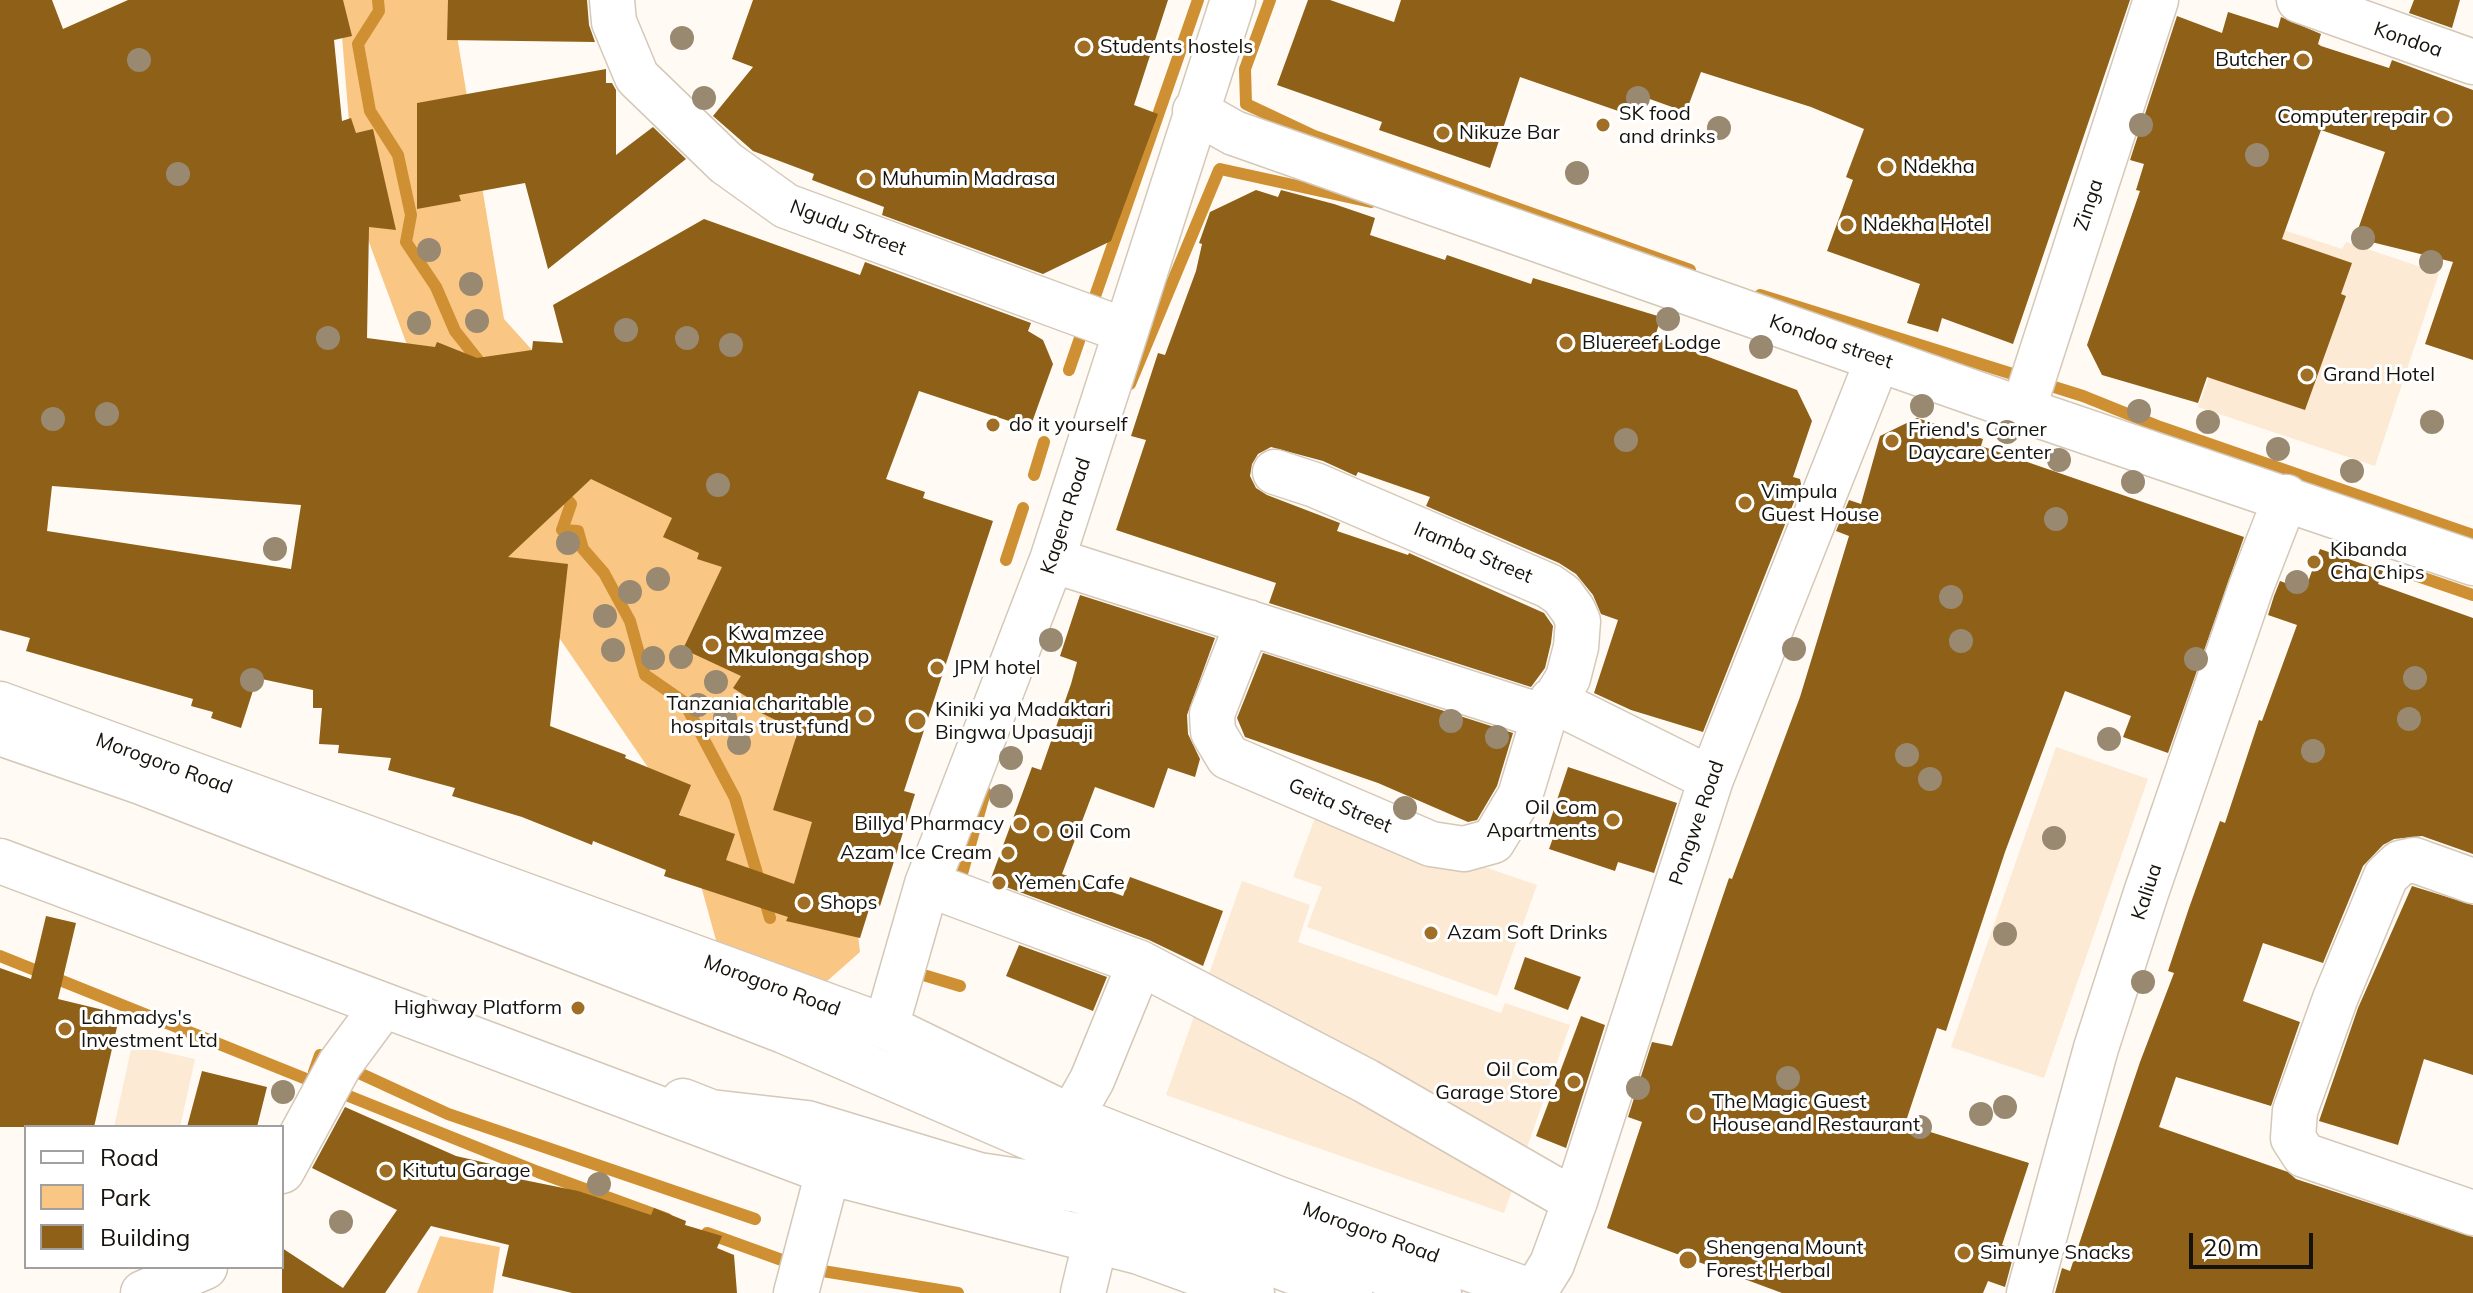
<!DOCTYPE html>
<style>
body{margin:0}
#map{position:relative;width:2473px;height:1293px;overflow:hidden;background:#fffaf3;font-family:Mulish,sans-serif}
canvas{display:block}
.legend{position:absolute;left:24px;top:1125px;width:260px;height:144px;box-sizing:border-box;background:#fff;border:2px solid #a2a09e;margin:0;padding:10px 14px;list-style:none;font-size:24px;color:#16120c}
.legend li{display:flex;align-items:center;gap:16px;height:40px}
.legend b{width:40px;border:2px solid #a2a09e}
.scale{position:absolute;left:2189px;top:1233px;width:124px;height:36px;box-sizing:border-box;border:4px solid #16120c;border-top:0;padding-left:10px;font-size:24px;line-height:28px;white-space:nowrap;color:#16120c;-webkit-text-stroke:6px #fff;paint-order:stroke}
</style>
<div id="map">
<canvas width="2473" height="1293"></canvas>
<ul class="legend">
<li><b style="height:10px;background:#fff"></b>Road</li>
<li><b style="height:22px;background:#f9c684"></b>Park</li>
<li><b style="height:22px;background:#8f6017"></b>Building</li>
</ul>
<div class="scale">20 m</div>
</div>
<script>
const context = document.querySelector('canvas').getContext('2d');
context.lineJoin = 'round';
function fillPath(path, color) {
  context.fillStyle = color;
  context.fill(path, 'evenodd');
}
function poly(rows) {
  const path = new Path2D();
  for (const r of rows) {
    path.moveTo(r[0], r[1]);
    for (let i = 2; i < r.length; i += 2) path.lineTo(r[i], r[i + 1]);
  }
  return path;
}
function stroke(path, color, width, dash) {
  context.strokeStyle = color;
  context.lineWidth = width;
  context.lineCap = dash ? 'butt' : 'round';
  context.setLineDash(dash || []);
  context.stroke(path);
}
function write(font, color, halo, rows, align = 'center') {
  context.font = font + ' Mulish,sans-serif';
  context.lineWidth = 6;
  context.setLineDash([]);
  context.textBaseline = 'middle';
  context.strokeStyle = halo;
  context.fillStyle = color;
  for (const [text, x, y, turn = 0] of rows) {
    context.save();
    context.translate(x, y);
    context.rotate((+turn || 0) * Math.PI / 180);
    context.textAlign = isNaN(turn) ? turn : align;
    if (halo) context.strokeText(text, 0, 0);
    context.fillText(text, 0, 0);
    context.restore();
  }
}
fillPath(poly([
 [2265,224,2342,249,2346,242,2439,273,2375,466,2198,407],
 [2056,747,2148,779,2044,1078,1951,1047],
 [1318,810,1537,885,1497,996,1307,927,1322,887,1293,877],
 [1242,881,1310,905,1298,942,1501,1013,1505,1003,1570,1025,1504,1213,1166,1095],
 [132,1045,195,1059,180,1127,114,1127]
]), '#fcead4');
fillPath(poly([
 [339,0,451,0,504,319,570,392,671,451,747,615,852,883,860,952,817,990,719,951,682,817,464,499,356,207],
 [440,1236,500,1247,493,1293,417,1293]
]), '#f9c684');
stroke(poly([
 [378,0,379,11,358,44,370,111,398,155,411,215,406,242,436,287,455,331,478,360,481,370],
 [1270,0,1245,69,1246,104,1314,136,1690,270],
 [1220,169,1371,202],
 [1760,295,2083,396,2160,427,2473,535],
 [1093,302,1198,0],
 [1069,370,1080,338],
 [1130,384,1219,170],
 [1034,475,1044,442],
 [559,490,571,504,562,530,578,531,583,549,604,573,630,621,645,675,684,702,735,798,770,918],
 [1006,560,1023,508],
 [2409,573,2473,595],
 [961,877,985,792],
 [0,956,538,1172,667,1219],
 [910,971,960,986],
 [314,1072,320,1055,448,1114,755,1219],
 [707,1233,804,1268,958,1293]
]), '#ce9033', 12);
fillPath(poly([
 [0,0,52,0,63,29,128,0,343,0,352,36,334,40,342,121,351,118,356,133,373,129,396,230,369,227,367,338,435,347,437,342,477,358,532,350,533,341,563,343,553,305,704,219,860,275,865,262,1031,323,1028,331,1043,340,1053,364,1030,428,919,391,886,479,925,492,923,498,993,521,904,791,915,794,880,906,871,903,860,938,786,921,788,917,664,876,666,870,593,841,592,845,522,817,452,796,455,788,388,770,391,758,338,753,339,745,319,744,322,708,313,708,313,690,257,678,241,728,211,718,213,712,191,706,193,699,26,651,30,638,0,630],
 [591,479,672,518,663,537,699,553,697,559,722,567,683,649,741,676,733,688,750,699,747,706,798,731,773,810,812,822,794,884,726,860,735,834,679,815,691,785,625,758,626,755,550,726,568,564,508,557],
 [52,486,301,505,291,569,47,531],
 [448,0,587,0,589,25,595,42,447,40],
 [753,0,1168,0,1134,105,1158,114,1111,241,1043,274,882,215,884,207,812,180,814,174,753,151,713,116,753,67,732,59],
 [1308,0,1330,0,1394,22,1401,0,2130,0,2013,344,1942,318,1938,332,1907,323,1920,284,1827,251,1853,180,1846,177,1864,129,1811,107,1701,72,1686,112,1633,93,1624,113,1520,77,1490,168,1379,130,1382,122,1277,85],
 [2414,0,2460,0,2452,28,2409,13],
 [2228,12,2278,28,2281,17,2321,34,2318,44,2321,46,2389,68,2392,60,2473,90,2473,360,2425,344,2453,262,2355,238,2385,152,2321,130,2282,239,2352,263,2341,294,2346,296,2305,410,2207,377,2198,403,2102,375,2087,345,2140,191,2136,190,2144,164,2130,160,2177,16,2222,33],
 [606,69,606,83,612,83,616,90,616,155,653,127,686,159,548,269,525,183,459,195,461,201,417,209,417,103],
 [1256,190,1278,197,1281,190,1334,204,1375,218,1370,235,1445,260,1447,255,1531,284,1533,278,1661,317,1655,337,1797,390,1812,421,1793,477,1800,479,1801,484,1703,732,1631,710,1594,693,1618,620,1601,614,1593,595,1576,574,1559,563,1426,506,1430,497,1358,472,1356,476,1323,461,1271,447,1258,454,1252,464,1250,476,1256,488,1267,495,1340,523,1337,531,1408,555,1409,553,1544,613,1553,626,1551,643,1545,668,1531,687,1269,603,1276,583,1116,530,1146,440,1131,436,1158,353,1165,355,1196,271,1202,244,1199,243,1210,212],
 [1917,418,1983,439,1981,446,2244,537,2168,753,2123,737,2131,716,2065,691,2005,852,1946,1031,1937,1028,1905,1124,2029,1163,2002,1245,2015,1250,2005,1287,1988,1281,1983,1293,1782,1293,1607,1228,1642,1122,1628,1117,1652,1042,1672,1046,1729,878,1732,879,1800,697,1849,536,1836,531,1849,500,1861,504,1880,436],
 [2320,549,2383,571,2378,584,2473,618,2473,854,2422,836,2394,839,2383,845,2363,866,2323,963,2263,943,2243,1001,2300,1022,2271,1106,2176,1077,2159,1127,2288,1172,2296,1179,2473,1237,2473,1293,2055,1293,2062,1268,2070,1271,2140,1062,2174,973,2168,971,2189,908,2220,821,2225,823,2259,720,2262,721,2297,625,2268,615,2274,596,2280,581,2305,590],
 [1080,595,1215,638,1187,715,1188,734,1200,759,1195,777,1168,768,1154,808,1095,787,1062,874,1123,896,1130,877,1223,911,1203,966,1149,940,990,881,1032,767,1041,770,1071,684,1077,662,1060,656],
 [1263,653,1513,733,1497,786,1477,820,1468,822,1378,783,1245,737,1237,718],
 [1568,767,1677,803,1654,873,1618,862,1615,871,1549,849,1553,838,1545,836],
 [2412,886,2473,905,2473,1075,2424,1059,2398,1145,2319,1121,2358,1008],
 [46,916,76,923,58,999,120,1014,94,1127,0,1127,0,968,31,979],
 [1019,945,1107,977,1093,1011,1006,976],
 [1525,957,1581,977,1568,1010,1514,989],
 [1581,1016,1605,1025,1566,1148,1536,1136],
 [202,1071,267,1087,257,1127,187,1127],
 [345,1107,456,1156,521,1171,519,1179,578,1191,651,1215,654,1208,686,1221,685,1225,722,1236,717,1248,734,1255,737,1293,572,1293,502,1276,509,1245,431,1226,385,1293,282,1293,282,1248,343,1288,397,1210,312,1168]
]), '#8f6017');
const minor = poly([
 [612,0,614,22,637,77,726,163,786,206,1126,331],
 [2299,0,2473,62],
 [1195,111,1234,133,2023,410,2473,563],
 [2023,410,2156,0],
 [1052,560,1544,717],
 [1248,622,1212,714,1213,732,1228,757,1431,844,1464,849,1493,841,1520,796,1544,717,1568,678,1576,647,1578,621,1573,610,1562,595,1549,586,1315,485,1275,472],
 [1552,700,1711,779],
 [0,733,141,782,784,1031,1107,1171,1439,1293],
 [2473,881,2414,860,2400,863,2386,876,2335,999,2295,1111,2293,1138,2304,1155,2473,1213],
 [927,884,1140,963,1366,1081,1575,1201],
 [886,1027,927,884,1052,560,1233,0],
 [683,1101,711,1112,807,1123,979,1175,1077,1190,1350,1293],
 [1071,1117,1092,1080,1140,963],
 [282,1171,340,1064,383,1006],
 [143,1293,205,1267],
 [1083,1293,1095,1243],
 [1534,1293,1552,1264,1575,1201,1711,779,1878,359],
 [2029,1293,2096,1048,2146,893,2251,587,2286,497]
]);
const major = poly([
 [796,1293,828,1172]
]);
const highway = poly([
 [0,704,886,1027,1071,1117,1279,1199,1535,1293],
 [0,861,828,1172,1139,1252,1252,1293]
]);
stroke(minor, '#d4c8b9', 47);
stroke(major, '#d4c8b9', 47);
stroke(highway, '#d4c8b9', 47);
stroke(minor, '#fff', 44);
stroke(major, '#fff', 44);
stroke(highway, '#fff', 44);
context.fillStyle = '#998970';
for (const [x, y] of [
 [682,38],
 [139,60],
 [704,98],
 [1638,98],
 [2141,125],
 [1719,128],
 [2257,155],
 [1577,173],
 [178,174],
 [2363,238],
 [429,250],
 [2431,262],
 [471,284],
 [1668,319],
 [477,321],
 [419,323],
 [626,330],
 [328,338],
 [687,338],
 [731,345],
 [1761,347],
 [1922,406],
 [2139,411],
 [107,414],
 [53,419],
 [2208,422],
 [2432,422],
 [2007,432],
 [1626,440],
 [2278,449],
 [2059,460],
 [2352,471],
 [2133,482],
 [718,485],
 [2056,519],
 [568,543],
 [275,549],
 [658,579],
 [2297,582],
 [630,592],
 [1951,597],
 [605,616],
 [1051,640],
 [1961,641],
 [1794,649],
 [613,650],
 [681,657],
 [653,658],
 [2196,659],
 [2415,678],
 [252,680],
 [716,682],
 [698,705],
 [725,718],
 [2409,719],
 [1451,721],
 [1497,737],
 [2109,739],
 [739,743],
 [2313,751],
 [1907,755],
 [1011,758],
 [1930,779],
 [1001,796],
 [1405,808],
 [2054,838],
 [2005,934],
 [2143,982],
 [1788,1078],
 [1638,1088],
 [283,1092],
 [2005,1107],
 [1981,1114],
 [1920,1127],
 [599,1184],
 [341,1222]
]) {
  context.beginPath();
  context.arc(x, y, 12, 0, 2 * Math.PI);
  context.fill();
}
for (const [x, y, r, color] of [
 [1084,47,8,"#a06e24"],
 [2303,60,8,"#a06e24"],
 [2443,117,8,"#a06e24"],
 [1603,125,8,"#a06e24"],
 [1443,133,8,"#a06e24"],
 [1887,167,8,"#a06e24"],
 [866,179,8,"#a06e24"],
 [1847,225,8,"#a06e24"],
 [1566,343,8,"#a06e24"],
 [2307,375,8,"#a06e24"],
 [993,425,8,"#a06e24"],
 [1892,441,8,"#a06e24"],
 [1745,503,8,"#a06e24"],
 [2314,562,8,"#a06e24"],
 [712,645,8,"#a06e24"],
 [937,668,8,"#a06e24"],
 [865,716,8,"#a06e24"],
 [917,721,10,"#a06e24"],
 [1613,820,8,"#a06e24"],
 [1020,824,8,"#a06e24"],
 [1043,832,8,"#a06e24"],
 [1008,853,8,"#a06e24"],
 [999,883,8,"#a06e24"],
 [804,903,8,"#a06e24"],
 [1431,933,8,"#a06e24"],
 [578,1008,8,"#a06e24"],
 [65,1029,8,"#a06e24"],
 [1574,1082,8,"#a06e24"],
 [1696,1114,8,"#a06e24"],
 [386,1171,8,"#a06e24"],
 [1964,1253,8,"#a06e24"],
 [1688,1260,10,"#a06e24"]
]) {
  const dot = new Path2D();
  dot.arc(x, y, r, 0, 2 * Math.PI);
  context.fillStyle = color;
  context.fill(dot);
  stroke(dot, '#fff', 3);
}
write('20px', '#16120c', '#fff', [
 ["Kondoa",2408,40,19],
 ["Zinga",2089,205,-72],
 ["Ngudu Street",848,228,21],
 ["Kondoa street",1831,342,19],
 ["Kagera Road",1066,516,-72],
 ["Iramba Street",1473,553,23],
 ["Morogoro Road",164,764,20],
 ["Geita Street",1340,806,23],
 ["Pongwe Road",1697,823,-71],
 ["Kaliua",2147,892,-72],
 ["Morogoro Road",772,986,20],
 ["Morogoro Road",1371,1233,20]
]);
write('20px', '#16120c', '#fff', [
 ["Students hostels",1100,47],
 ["Butcher",2287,60,"right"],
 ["SK food",1619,114],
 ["and drinks",1619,137],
 ["Computer repair",2427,117,"right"],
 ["Nikuze Bar",1459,133],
 ["Ndekha",1903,167],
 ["Muhumin Madrasa",882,179],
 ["Ndekha Hotel",1863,225],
 ["Bluereef Lodge",1582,343],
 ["Grand Hotel",2323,375],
 ["do it yourself",1009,425],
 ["Friend's Corner",1908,430],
 ["Daycare Center",1908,453],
 ["Vimpula",1761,492],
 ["Guest House",1761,515],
 ["Kibanda",2330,550],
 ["Cha Chips",2330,573],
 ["Kwa mzee",728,634],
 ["Mkulonga shop",728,657],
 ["JPM hotel",953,668],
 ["Tanzania charitable",849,704,"right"],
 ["hospitals trust fund",849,727,"right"],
 ["Kiniki ya Madaktari",935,710],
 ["Bingwa Upasuaji",935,733],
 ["Oil Com",1597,808,"right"],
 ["Apartments",1597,831,"right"],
 ["Billyd Pharmacy",1004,824,"right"],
 ["Oil Com",1059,832],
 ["Azam Ice Cream",992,853,"right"],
 ["Yemen Cafe",1015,883],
 ["Shops",820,903],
 ["Azam Soft Drinks",1447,933],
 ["Highway Platform",562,1008,"right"],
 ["Lahmadys's",81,1018],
 ["Investment Ltd",81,1041],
 ["Oil Com",1558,1070,"right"],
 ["Garage Store",1558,1093,"right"],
 ["The Magic Guest",1712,1102],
 ["House and Restaurant",1712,1125],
 ["Kitutu Garage",402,1171],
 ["Shengena Mount",1706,1248],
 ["Forest Herbal",1706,1271],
 ["Simunye Snacks",1980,1253]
], 'left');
</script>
